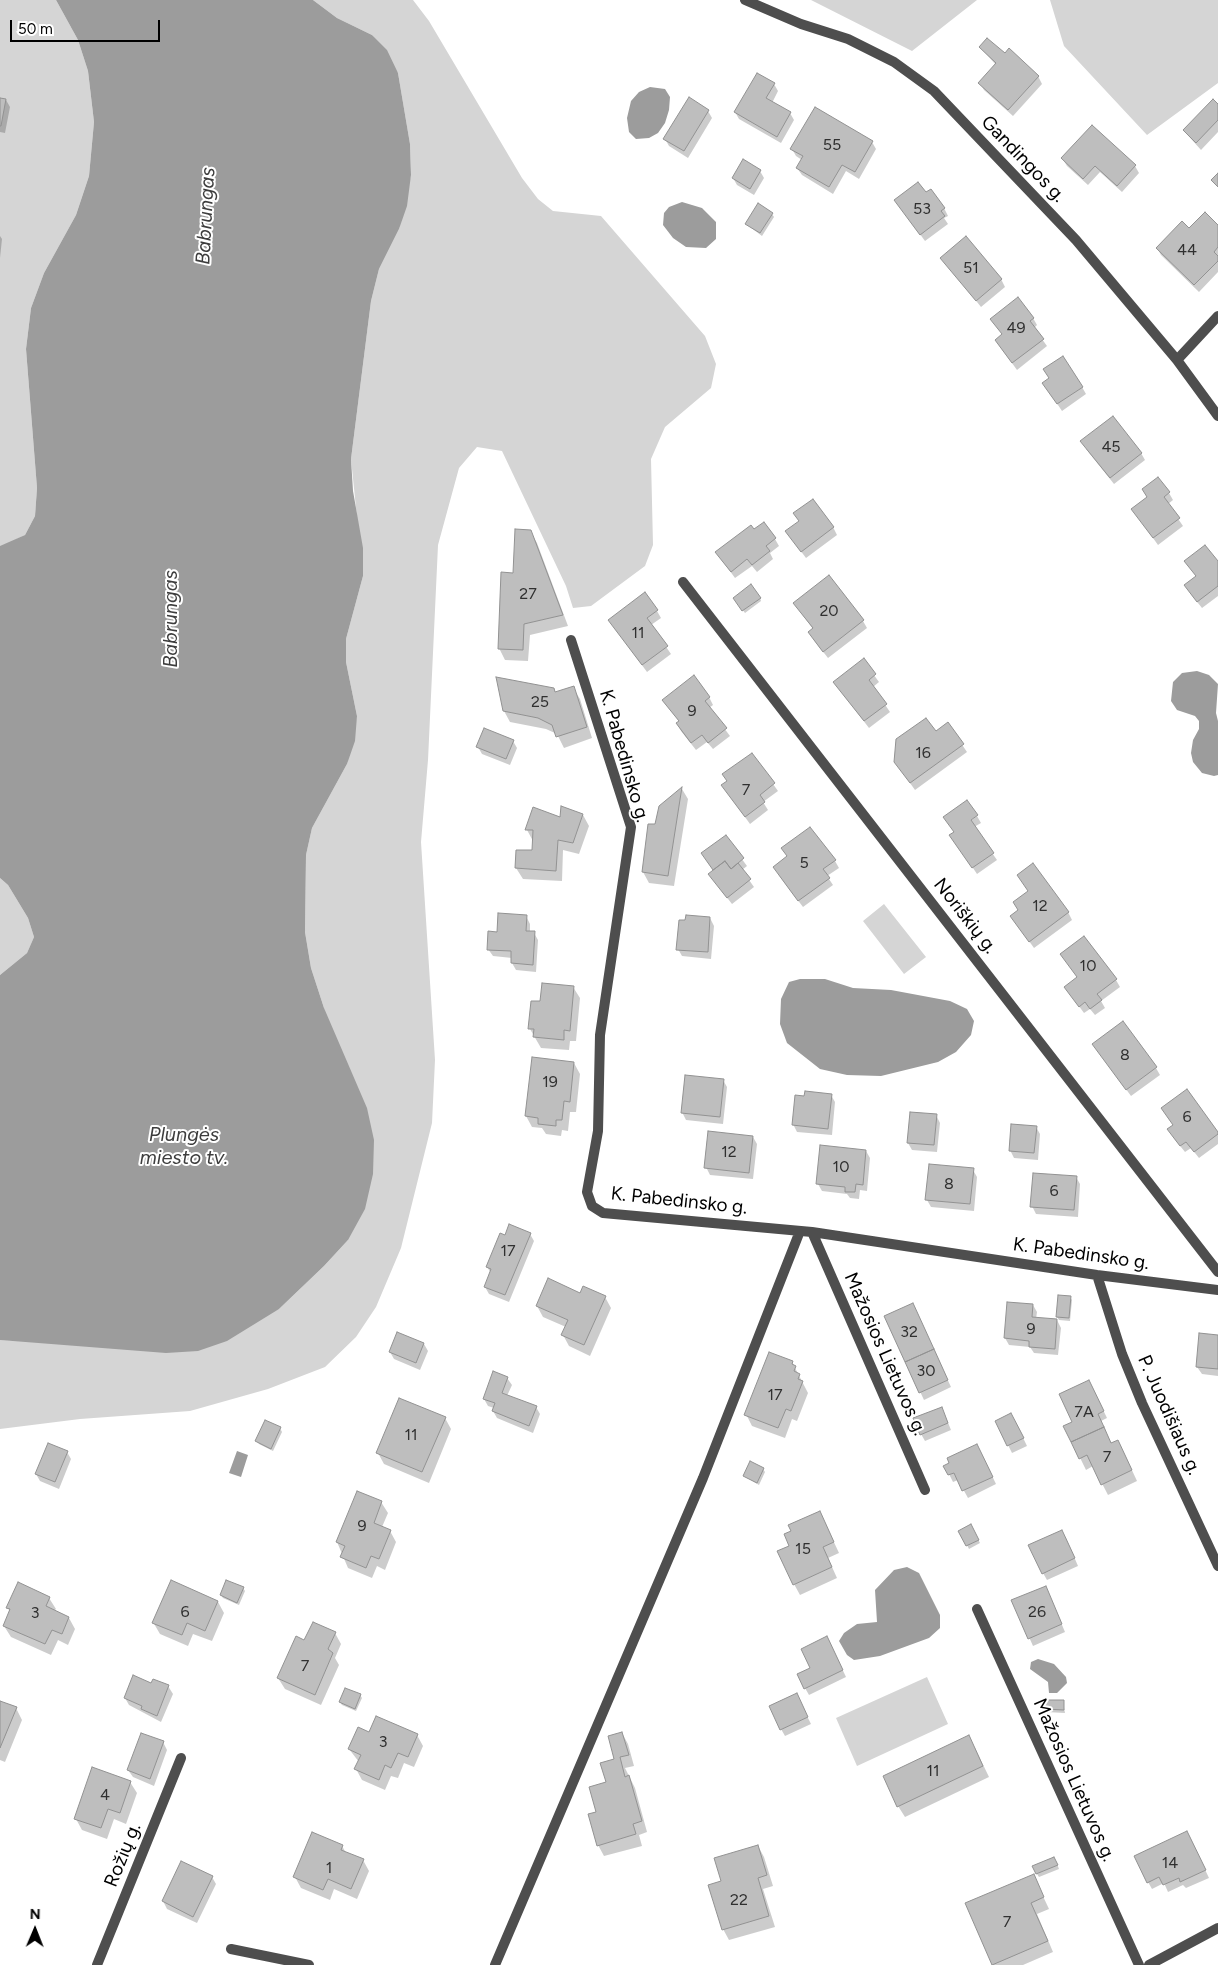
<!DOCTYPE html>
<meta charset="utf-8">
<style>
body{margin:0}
#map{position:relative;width:1218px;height:1965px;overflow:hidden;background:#fff;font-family:Figtree,sans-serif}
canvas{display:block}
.north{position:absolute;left:10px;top:1905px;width:50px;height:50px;-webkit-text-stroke:4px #fff;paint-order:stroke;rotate:1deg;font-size:14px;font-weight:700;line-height:20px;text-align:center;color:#000}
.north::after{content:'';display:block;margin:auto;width:18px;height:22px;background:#000;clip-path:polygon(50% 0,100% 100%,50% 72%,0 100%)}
.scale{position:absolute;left:10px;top:20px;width:150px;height:22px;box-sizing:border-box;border:2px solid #000;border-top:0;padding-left:6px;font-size:15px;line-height:18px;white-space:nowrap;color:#000;-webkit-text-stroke:4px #fff;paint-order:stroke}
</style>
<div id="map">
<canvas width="1218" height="1965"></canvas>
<div class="north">N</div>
<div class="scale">50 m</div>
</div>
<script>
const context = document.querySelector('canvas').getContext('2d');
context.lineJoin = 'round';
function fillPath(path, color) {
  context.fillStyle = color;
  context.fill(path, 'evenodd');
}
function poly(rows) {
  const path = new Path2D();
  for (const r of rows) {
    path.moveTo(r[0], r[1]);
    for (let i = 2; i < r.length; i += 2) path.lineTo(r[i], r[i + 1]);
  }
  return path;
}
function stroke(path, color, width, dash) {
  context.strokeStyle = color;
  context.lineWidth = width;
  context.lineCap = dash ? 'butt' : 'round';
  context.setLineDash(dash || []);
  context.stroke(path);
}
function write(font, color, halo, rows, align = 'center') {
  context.font = font + ' Figtree,sans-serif';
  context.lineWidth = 4;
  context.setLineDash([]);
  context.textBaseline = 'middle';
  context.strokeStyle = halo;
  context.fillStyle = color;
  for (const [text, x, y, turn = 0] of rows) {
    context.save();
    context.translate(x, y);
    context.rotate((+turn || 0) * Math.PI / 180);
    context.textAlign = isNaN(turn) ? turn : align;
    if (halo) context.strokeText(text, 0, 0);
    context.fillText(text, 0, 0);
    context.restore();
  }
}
fillPath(poly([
 [0,0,56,0,78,40,88,71,94,122,89,176,76,215,44,273,31,308,26,349,37,488,35,516,25,535,3,546,0,546],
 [313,0,413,0,429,21,522,178,538,199,553,211,601,216,705,336,716,364,711,388,665,427,651,459,653,545,645,566,591,606,573,608,566,586,502,451,477,447,459,468,438,545,428,760,421,842,435,1060,432,1123,401,1248,376,1307,356,1337,325,1367,268,1389,190,1411,80,1419,0,1429,0,1340,31,1341,279,1309,324,1266,348,1240,324,1008,311,968,305,932,306,855,312,828,347,764,357,716,346,662,346,639,363,576,351,459,371,301,379,269,399,229,411,175,410,144,398,73,372,35,337,18],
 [811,0,977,0,912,51],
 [1050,0,1218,0,1218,83,1147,135,1064,46],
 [0,878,8,885,28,918,34,937,27,953,0,975],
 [884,904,926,957,904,974,863,921],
 [927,1677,948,1724,857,1766,836,1718]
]), '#d5d5d5');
fillPath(poly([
 [56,0,313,0,337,18,372,35,387,50,398,73,410,144,411,175,407,206,399,229,379,269,371,301,351,459,353,491,363,548,363,576,346,639,346,662,357,716,355,741,347,764,312,828,306,855,305,932,311,968,324,1008,367,1108,374,1140,373,1174,365,1209,348,1240,324,1266,279,1309,227,1341,198,1351,166,1353,0,1340,0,975,27,953,34,937,28,918,8,885,0,878,0,546,25,535,35,516,37,488,26,349,31,308,44,273,76,215,89,176,94,122,88,71,78,40],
 [650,87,665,89,670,97,669,110,665,123,658,133,649,138,636,139,629,132,627,118,631,101,639,92],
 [682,202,702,208,716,222,716,239,706,248,686,247,673,238,663,225,664,213,669,207],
 [1197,671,1209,675,1218,684,1216,713,1218,721,1218,775,1214,776,1202,773,1193,762,1191,753,1193,740,1199,729,1199,721,1195,716,1177,710,1171,701,1173,682,1182,673],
 [800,979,825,979,853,988,891,990,950,1001,967,1009,974,1021,971,1035,956,1052,938,1062,881,1076,847,1075,820,1069,787,1043,780,1024,781,999,789,982],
 [237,1451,248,1455,241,1477,229,1473],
 [907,1567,919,1573,940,1615,940,1628,929,1638,880,1656,854,1660,847,1655,839,1641,844,1633,857,1624,877,1622,875,1590,894,1570],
 [1038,1659,1054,1664,1066,1677,1067,1683,1057,1693,1049,1693,1048,1682,1030,1669,1031,1662]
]), '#9c9c9c');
fillPath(poly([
 [980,47,1005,55,1038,76,1042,84,1013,116,984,90,980,83,996,65],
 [774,84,778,91,772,103,790,113,794,120,781,143,739,119,735,112],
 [0,99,6,100,10,107,5,133,0,132],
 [1218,105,1218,132,1201,150,1184,131],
 [816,109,872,142,876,149,859,179,846,171,833,194,802,175,797,168,802,160,796,156,792,149],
 [708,111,712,118,688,158,669,146,665,139],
 [1092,127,1135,166,1139,173,1122,192,1100,172,1088,185,1067,166,1062,158],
 [760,171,764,178,754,195,737,185,733,178],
 [926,194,944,208,948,216,944,218,948,224,925,241,900,207],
 [772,214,774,217,762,236,746,224],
 [1218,227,1218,272,1199,292,1161,255,1157,248,1189,229],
 [0,236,2,239,0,258],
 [942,258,1001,279,1005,287,981,307],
 [1033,318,1037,325,1034,328,1047,346,1017,370,996,341],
 [1082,387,1086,394,1062,411,1048,390],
 [1086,449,1141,453,1145,460,1114,484],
 [1169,493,1173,500,1168,504,1183,526,1158,545,1133,510],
 [800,522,833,527,837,535,806,558,791,538],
 [530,531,537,543,568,626,530,635,528,661,505,660,499,648,514,574],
 [754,531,775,539,779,546,770,553,773,559,757,572,752,566,735,578,721,559],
 [1186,562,1218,563,1218,596,1202,608,1190,593,1197,577],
 [760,598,761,601,745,613,736,601],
 [799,610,863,621,867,628,828,658,813,639,813,629],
 [657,611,661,618,651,625,671,654,647,672,614,627],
 [863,660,879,682,873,687,890,712,869,728,839,689],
 [573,688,580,699,592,738,564,748,557,734,546,729,510,722,504,711],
 [709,697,713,705,709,708,730,736,713,749,707,742,696,750,681,731,677,724,680,722,668,707],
 [948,724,967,752,915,790,900,769,936,733],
 [513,741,517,748,510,765,482,754,478,747],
 [773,784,778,791,763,802,768,810,750,824,727,792],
 [682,789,688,799,674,886,649,883,643,872,660,806],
 [583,815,589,826,579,854,563,850,562,881,523,879,516,868,517,851,533,851,533,841,527,830],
 [977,816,981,823,974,827,997,860,977,874,951,835],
 [725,836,747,866,742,870,754,887,732,904,714,881,714,871,707,861],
 [835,861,839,868,827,876,833,885,803,907,778,874],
 [1029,892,1068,912,1072,920,1034,948,1011,916,1019,911],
 [526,916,530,924,530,932,534,933,538,940,536,972,516,970,512,963,512,958,493,956,488,949,498,933],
 [710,918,714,926,711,959,682,956,678,949],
 [1116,980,1120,987,1101,1001,1105,1008,1095,1015,1090,1009,1084,1013,1070,994],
 [573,987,580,998,576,1041,570,1041,569,1050,541,1048,530,1029,541,1003],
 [1098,1051,1156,1068,1160,1075,1131,1096],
 [574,1063,580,1074,576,1112,570,1112,568,1131,562,1130,561,1136,546,1134,542,1128,532,1127,526,1116],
 [723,1080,727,1087,723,1124,686,1120,682,1112],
 [831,1095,835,1102,832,1135,797,1132,793,1124],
 [936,1115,940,1123,937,1152,912,1150,908,1143],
 [1174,1126,1218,1134,1218,1144,1199,1158,1191,1148,1185,1152,1173,1137],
 [1036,1127,1040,1134,1038,1160,1014,1158,1010,1150],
 [753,1137,757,1144,753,1179,710,1175,706,1167],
 [866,1151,870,1158,867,1191,860,1190,859,1199,850,1198,847,1194,822,1191,818,1184],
 [973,1170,977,1177,974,1211,931,1207,927,1200],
 [1076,1177,1080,1184,1078,1217,1036,1214,1032,1206],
 [530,1234,534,1241,509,1302,489,1294,485,1287,491,1273,487,1267],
 [581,1294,605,1297,611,1308,590,1356,569,1346,563,1335,566,1327,543,1317,537,1306],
 [1070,1297,1072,1300,1070,1321,1059,1320,1057,1317],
 [1008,1303,1033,1305,1037,1312,1036,1319,1057,1320,1061,1328,1058,1355,1034,1353,1030,1347,1009,1345,1005,1338],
 [916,1312,951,1387,924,1400,885,1317],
 [1218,1336,1218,1376,1202,1374,1197,1367],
 [424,1344,428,1351,420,1370,394,1359,390,1352],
 [792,1362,808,1393,797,1421,792,1419,785,1438,752,1426,746,1414],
 [507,1378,512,1385,507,1396,536,1407,540,1414,533,1433,497,1418,493,1411,494,1408,488,1406,484,1399],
 [1093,1389,1107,1418,1101,1421,1107,1435,1112,1444,1124,1453,1137,1481,1108,1495,1093,1466,1086,1470,1065,1427,1074,1422],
 [945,1415,951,1430,925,1441,921,1434],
 [445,1418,451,1429,429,1483,384,1464,378,1453],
 [996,1421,1015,1421,1027,1446,1012,1453],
 [280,1428,282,1432,273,1451,259,1444,257,1441],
 [67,1452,71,1459,59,1489,40,1481,36,1474],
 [981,1453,996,1484,968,1498,958,1480,953,1482,945,1466],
 [763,1469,765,1472,759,1485,744,1476],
 [381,1502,388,1513,382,1527,390,1531,396,1542,385,1570,377,1566,372,1578,348,1568,337,1542],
 [825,1523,839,1553,828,1558,837,1578,800,1595,794,1584,790,1546],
 [971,1526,980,1543,969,1549,960,1531],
 [1066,1538,1078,1566,1047,1580,1043,1573],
 [171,1582,218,1602,224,1613,212,1641,193,1634,188,1646,160,1634,153,1622],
 [243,1588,245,1591,239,1605,223,1598,221,1595],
 [1049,1594,1065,1632,1033,1646,1013,1601],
 [49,1598,56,1609,54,1611,69,1618,75,1629,68,1645,58,1640,51,1655,11,1637,4,1626,10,1612,8,1608],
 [335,1633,341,1644,335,1658,339,1665,321,1705,285,1689,278,1678,305,1642],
 [831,1645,846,1677,809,1695,805,1688,812,1669],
 [152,1684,168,1686,173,1694,161,1722,129,1705,125,1698],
 [360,1695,362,1698,356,1711,342,1705,340,1702],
 [1044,1701,1063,1702,1065,1713,1046,1712],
 [0,1702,16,1708,22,1720,5,1762,0,1760],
 [800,1702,811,1724,785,1736,781,1729],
 [622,1733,628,1744,634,1766,625,1768,635,1788,647,1832,639,1835,642,1846,604,1856,598,1845,598,1813],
 [370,1734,417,1735,423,1746,414,1767,404,1763,398,1778,391,1776,385,1790,362,1780,356,1769,359,1762,349,1749],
 [163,1742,167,1750,154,1786,133,1777,128,1770],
 [975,1748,989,1777,905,1817,898,1806],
 [130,1782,137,1793,126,1824,114,1819,107,1839,82,1830,76,1819],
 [1191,1840,1209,1878,1186,1888,1183,1885,1168,1892,1164,1883,1152,1889,1148,1882],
 [342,1846,346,1853,363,1860,369,1871,357,1899,334,1889,330,1900,301,1888,295,1877],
 [758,1846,764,1857,773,1886,763,1889,775,1927,729,1940,723,1929,723,1882],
 [1056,1861,1059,1869,1039,1877,1037,1874],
 [1033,1875,1049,1909,1037,1914,1053,1952,1023,1965,994,1965,967,1904],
 [212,1877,216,1884,197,1923,167,1909,163,1901]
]), '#0003');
const building = poly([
 [987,38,1005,53,1009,48,1039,76,1008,110,978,83,996,63,979,47,987,38],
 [757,73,775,83,766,98,791,112,777,137,734,112,757,73],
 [689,97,709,110,684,151,663,139,689,97],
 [0,98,6,99,1,126,0,126,0,98],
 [1213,99,1218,104,1218,120,1196,143,1183,130,1213,99],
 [815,107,873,141,855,172,842,165,829,187,796,168,803,156,790,149,815,107],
 [1092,125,1136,165,1117,186,1095,166,1083,179,1061,158,1092,125],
 [743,159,761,170,750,189,732,178,743,159],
 [1218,173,1218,187,1211,180,1218,173],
 [918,182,926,192,931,189,945,208,941,211,945,216,920,235,894,200,918,182],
 [758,203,773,213,760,233,745,224,758,203],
 [1205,212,1218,225,1218,247,1214,252,1218,256,1218,261,1194,285,1156,248,1182,221,1189,228,1205,212],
 [966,236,1002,279,976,301,940,258,966,236],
 [1018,297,1034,318,1030,321,1044,339,1012,363,995,340,1002,334,990,319,1018,297],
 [1063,356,1083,387,1057,404,1042,383,1049,378,1043,369,1063,356],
 [1113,416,1142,453,1110,478,1080,441,1113,416],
 [1158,477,1170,492,1164,497,1180,518,1153,538,1131,509,1147,497,1142,489,1158,477],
 [813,499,834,527,801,552,785,531,799,521,793,513,813,499],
 [764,522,776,538,766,546,770,551,752,565,747,559,731,572,715,552,751,525,754,529,764,522],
 [515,529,531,530,563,615,524,624,523,650,498,649,501,572,513,573,515,529],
 [1205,545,1218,561,1218,586,1197,602,1184,585,1196,576,1184,561,1205,545],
 [829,575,864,620,823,652,808,632,813,628,793,603,829,575],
 [751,584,761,598,742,611,733,598,751,584],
 [645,592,658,610,647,618,668,646,642,665,608,620,645,592],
 [864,658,876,674,869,680,887,704,864,721,833,682,864,658],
 [694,675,710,697,705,701,727,728,708,743,702,735,691,743,676,723,679,721,662,700,694,675],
 [496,677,554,688,555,692,574,686,587,727,556,737,552,725,538,718,503,711,496,677],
 [926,718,936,731,948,722,964,744,910,783,894,762,896,739,926,718],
 [484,728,514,740,506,759,476,747,484,728],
 [752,753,775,783,760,795,765,802,745,817,721,785,727,781,722,774,752,753],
 [682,787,668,876,642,872,648,824,655,824,659,806,682,787],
 [967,800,978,815,971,820,994,853,972,868,949,835,954,832,943,817,967,800],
 [561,806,583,814,573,843,558,840,556,871,515,868,516,850,532,850,533,830,525,830,533,807,560,817,561,806],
 [810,827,836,860,823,869,830,878,798,901,773,867,787,856,781,848,810,827],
 [726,835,744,858,731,869,725,861,713,870,701,853,726,835],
 [725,861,731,869,738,863,751,879,727,898,708,874,725,861],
 [1033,863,1069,912,1029,942,1010,916,1018,910,1013,902,1028,891,1017,875,1033,863],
 [498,913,527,915,526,931,535,931,533,965,511,963,511,951,487,950,488,931,497,932,498,913],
 [686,915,710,917,708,952,676,950,679,920,685,920,686,915],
 [1084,936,1117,979,1097,994,1102,1000,1090,1009,1085,1002,1079,1007,1064,987,1077,977,1060,954,1084,936],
 [542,983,574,986,570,1031,564,1030,564,1040,533,1037,534,1029,528,1029,531,1001,540,1001,542,983],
 [1123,1021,1157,1067,1126,1090,1092,1044,1123,1021],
 [532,1057,574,1062,570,1102,564,1101,562,1120,556,1120,556,1126,538,1124,538,1118,525,1116,532,1057],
 [685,1075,724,1079,720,1117,681,1113,685,1075],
 [1187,1089,1218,1132,1218,1134,1194,1152,1186,1142,1180,1146,1167,1129,1173,1125,1161,1108,1187,1089],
 [805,1091,832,1094,828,1129,792,1125,795,1095,804,1096,805,1091],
 [910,1112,937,1114,934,1145,907,1143,910,1112],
 [1011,1124,1037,1126,1034,1153,1009,1151,1011,1124],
 [708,1131,753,1136,749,1173,704,1168,708,1131],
 [820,1145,866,1150,863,1185,856,1184,855,1192,845,1192,845,1187,816,1184,820,1145],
 [929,1164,974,1168,970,1204,925,1200,929,1164],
 [1033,1173,1077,1176,1074,1210,1030,1207,1033,1173],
 [509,1224,531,1233,505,1295,484,1287,491,1269,486,1267,500,1233,505,1235,509,1224],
 [548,1278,580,1293,583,1286,606,1296,584,1345,561,1335,568,1320,536,1306,548,1278],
 [1058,1295,1071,1296,1069,1318,1056,1317,1058,1295],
 [1007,1302,1033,1304,1032,1317,1057,1319,1055,1349,1029,1347,1029,1341,1004,1338,1007,1302],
 [913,1303,934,1349,905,1362,884,1316,913,1303],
 [397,1332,424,1343,416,1363,389,1352,397,1332],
 [1199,1333,1218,1335,1218,1369,1196,1367,1199,1333],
 [934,1349,948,1380,919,1393,905,1362,934,1349],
 [769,1352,793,1361,792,1364,796,1366,794,1371,800,1374,798,1379,803,1381,791,1411,786,1409,778,1428,744,1415,769,1352],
 [493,1371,508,1377,502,1393,537,1406,529,1426,492,1411,495,1403,483,1399,493,1371],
 [1089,1380,1104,1411,1098,1414,1104,1427,1071,1442,1063,1426,1072,1422,1059,1394,1089,1380],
 [399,1398,446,1417,422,1472,376,1453,399,1398],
 [942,1407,948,1423,920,1435,913,1418,942,1407],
 [1011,1413,1024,1438,1007,1446,995,1421,1011,1413],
 [265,1420,281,1427,271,1449,255,1441,265,1420],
 [1104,1427,1111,1443,1118,1440,1132,1470,1101,1485,1087,1455,1079,1459,1071,1442,1104,1427],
 [48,1443,68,1451,55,1482,35,1474,48,1443],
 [977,1444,993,1477,962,1491,954,1473,948,1475,943,1466,949,1463,947,1458,977,1444],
 [750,1461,764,1468,757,1483,743,1476,750,1461],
 [357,1491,382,1501,374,1523,391,1530,379,1559,371,1556,366,1568,340,1557,345,1546,336,1542,357,1491],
 [820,1511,834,1542,823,1547,832,1567,793,1585,777,1551,789,1546,784,1534,791,1531,788,1525,820,1511],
 [971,1524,979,1540,966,1546,958,1531,971,1524],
 [1062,1530,1075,1558,1042,1574,1028,1545,1062,1530],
 [171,1580,218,1601,205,1631,187,1623,182,1635,152,1623,171,1580],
 [226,1580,244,1587,237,1603,220,1595,226,1580],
 [18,1582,50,1597,46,1606,69,1617,62,1634,52,1630,45,1644,3,1626,10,1609,6,1608,18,1582],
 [1046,1586,1062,1624,1028,1639,1011,1600,1046,1586],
 [313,1622,336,1632,328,1649,333,1653,315,1695,277,1678,296,1636,304,1640,313,1622],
 [827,1636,843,1670,804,1689,797,1674,810,1668,801,1649,827,1636],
 [133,1675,151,1683,153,1679,169,1685,157,1716,141,1709,142,1706,124,1698,133,1675],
 [345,1688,361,1694,355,1709,339,1702,345,1688],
 [797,1693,808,1717,780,1730,769,1706,797,1693],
 [1043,1700,1064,1700,1064,1710,1043,1709,1043,1700],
 [0,1701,17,1707,0,1748,0,1701],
 [376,1716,418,1734,408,1757,398,1753,391,1768,385,1765,379,1780,354,1769,361,1755,348,1749,358,1727,369,1732,376,1716],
 [622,1732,629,1755,620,1757,625,1777,629,1775,642,1821,633,1824,636,1834,597,1846,588,1814,596,1812,589,1787,606,1782,600,1763,614,1759,608,1736,622,1732],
 [141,1733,164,1741,150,1779,127,1770,141,1733],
 [969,1735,983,1766,897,1807,883,1776,969,1735],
 [92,1767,131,1781,120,1813,108,1809,101,1828,74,1819,92,1767],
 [1187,1831,1206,1870,1180,1882,1179,1878,1163,1885,1159,1877,1147,1883,1134,1856,1187,1831],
 [312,1832,343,1845,341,1850,364,1859,351,1889,328,1879,323,1890,293,1877,312,1832],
 [758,1845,767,1875,758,1878,769,1916,722,1930,708,1885,721,1881,714,1858,758,1845],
 [1054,1857,1058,1865,1036,1874,1032,1866,1054,1857],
 [181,1861,213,1876,193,1917,162,1901,181,1861],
 [1034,1874,1044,1897,1031,1903,1048,1941,992,1965,965,1903,1034,1874]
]);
fillPath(building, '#bebebe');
stroke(building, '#929292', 1);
stroke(poly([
 [745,0,801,24,848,39,894,62,934,91,1076,240,1177,360,1218,416],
 [1177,360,1218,316],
 [683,582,1218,1272],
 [571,640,631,827,600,1035,598,1131,587,1192,592,1206,603,1213,812,1232,1097,1275,1218,1290],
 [812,1232,925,1490],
 [1097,1275,1122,1354,1142,1403,1218,1566],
 [977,1609,1139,1965],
 [231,1949,309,1965],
 [97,1965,181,1758],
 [495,1965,703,1478,800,1231],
 [1149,1965,1218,1928]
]), '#4e4e4e', 10);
write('16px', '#303030', null, [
 ["55",832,145],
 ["53",922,209],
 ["44",1187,250],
 ["51",971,268],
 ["49",1016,328],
 ["45",1111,447],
 ["27",528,594],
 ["20",829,611],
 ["11",638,633],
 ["25",540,702],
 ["9",692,711],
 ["16",923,753],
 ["7",746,790],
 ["5",804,863],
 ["12",1040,906],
 ["10",1088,966],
 ["8",1125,1055],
 ["19",550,1082],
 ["6",1187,1117],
 ["12",729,1152],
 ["10",841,1167],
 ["8",949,1184],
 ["6",1054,1191],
 ["17",508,1251],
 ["9",1031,1329],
 ["32",909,1332],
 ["30",926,1371],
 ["17",775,1395],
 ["7A",1084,1412],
 ["11",411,1435],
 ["7",1107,1457],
 ["9",362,1526],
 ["15",803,1549],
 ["6",185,1612],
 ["26",1037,1612],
 ["3",35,1613],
 ["7",305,1666],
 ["3",383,1742],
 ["11",933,1771],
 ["4",105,1795],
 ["14",1170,1863],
 ["1",329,1868],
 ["22",739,1900],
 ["7",1007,1922]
]);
write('19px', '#000', '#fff', [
 ["Gandingos g.",1023,159,46],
 ["K. Pabedinsko g.",624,756,74],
 ["Noriškių g.",965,916,52],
 ["K. Pabedinsko g.",679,1201,6],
 ["K. Pabedinsko g.",1081,1254,8],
 ["Mažosios Lietuvos g.",885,1354,66],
 ["P. Juodišiaus g.",1169,1415,66],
 ["Mažosios Lietuvos g.",1074,1780,66],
 ["Rožių g.",123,1855,-68]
]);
write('italic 20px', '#3d3d3d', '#fff', [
 ["Babrungas",206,216,-87],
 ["Babrungas",171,619,-90],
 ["Plungės",184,1135],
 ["miesto tv.",184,1158]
]);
</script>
